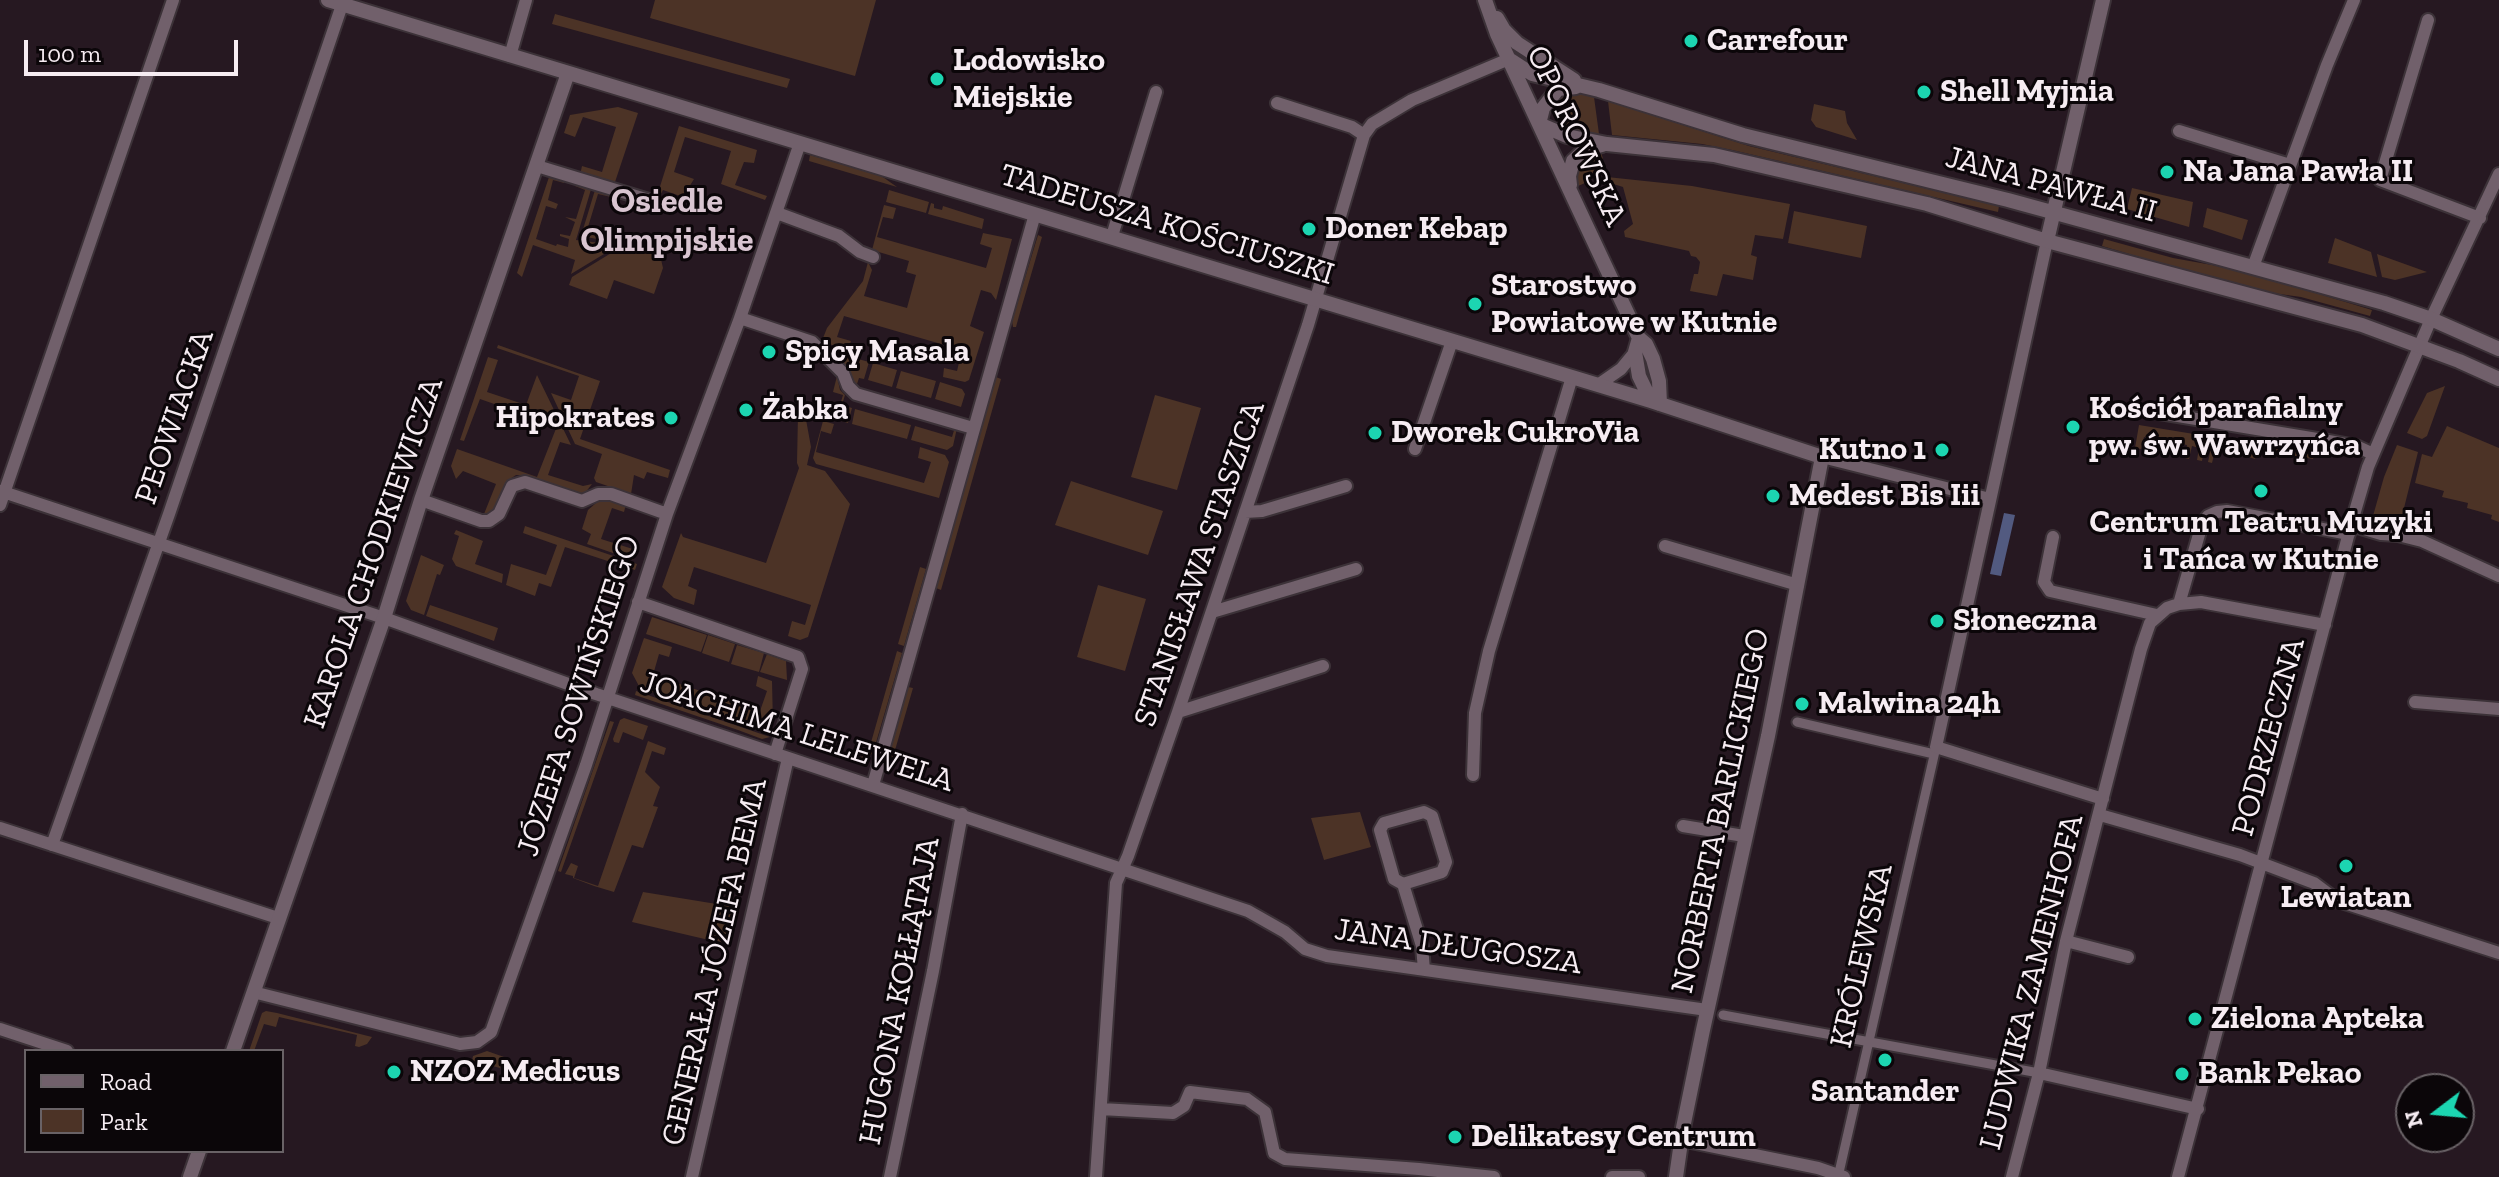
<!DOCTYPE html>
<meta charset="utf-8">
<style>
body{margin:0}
#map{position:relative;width:2499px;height:1177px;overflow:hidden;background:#261821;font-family:"Zilla Slab",serif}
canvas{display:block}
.legend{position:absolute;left:24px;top:1049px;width:260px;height:104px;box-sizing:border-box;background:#0b0609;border:2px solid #696266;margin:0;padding:10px 14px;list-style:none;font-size:24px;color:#f6ecf2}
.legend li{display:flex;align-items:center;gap:16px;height:40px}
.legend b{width:40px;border:2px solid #696266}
.north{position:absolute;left:2395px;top:1073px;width:80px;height:80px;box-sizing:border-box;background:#0b0609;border:2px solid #696266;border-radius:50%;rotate:254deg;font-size:22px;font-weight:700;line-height:32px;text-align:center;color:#f6ecf2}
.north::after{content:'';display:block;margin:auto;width:28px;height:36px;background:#1cd5b1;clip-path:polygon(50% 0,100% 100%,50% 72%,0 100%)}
.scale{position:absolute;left:24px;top:40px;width:214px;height:36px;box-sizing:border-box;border:4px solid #f6ecf2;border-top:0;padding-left:10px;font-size:24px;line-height:28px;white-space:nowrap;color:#f6ecf2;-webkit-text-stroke:6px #0b0609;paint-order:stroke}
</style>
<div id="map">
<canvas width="2499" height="1177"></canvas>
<ul class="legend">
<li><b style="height:10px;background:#71606b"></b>Road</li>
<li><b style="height:22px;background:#4c3326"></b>Park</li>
</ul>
<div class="north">N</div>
<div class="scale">100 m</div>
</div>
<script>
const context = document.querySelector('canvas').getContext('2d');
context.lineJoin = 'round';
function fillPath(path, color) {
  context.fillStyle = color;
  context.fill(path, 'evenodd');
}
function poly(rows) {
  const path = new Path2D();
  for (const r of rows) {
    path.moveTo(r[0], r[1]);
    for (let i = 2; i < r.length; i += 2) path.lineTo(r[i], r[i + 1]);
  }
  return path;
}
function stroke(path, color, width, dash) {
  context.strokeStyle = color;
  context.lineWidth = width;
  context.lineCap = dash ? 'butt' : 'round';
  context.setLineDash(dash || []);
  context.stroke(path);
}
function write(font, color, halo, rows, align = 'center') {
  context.font = font + ' "Zilla Slab",serif';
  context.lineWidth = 6;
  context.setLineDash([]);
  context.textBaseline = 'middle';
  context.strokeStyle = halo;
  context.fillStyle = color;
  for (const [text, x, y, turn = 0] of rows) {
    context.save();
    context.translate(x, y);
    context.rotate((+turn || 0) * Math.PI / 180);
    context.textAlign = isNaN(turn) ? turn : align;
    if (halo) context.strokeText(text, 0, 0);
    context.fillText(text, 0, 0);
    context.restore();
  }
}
fillPath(poly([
 [655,0,876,0,855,76,650,18],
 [555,14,790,79,787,88,552,24],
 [1578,92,1594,97,1599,134,1569,130,1557,115,1558,100,1564,95],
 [1608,101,1749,146,1999,206,1998,212,1732,150,1702,144,1612,135],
 [1814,104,1845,111,1847,123,1857,140,1816,127,1811,120],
 [618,107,638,113,615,182,657,196,679,126,757,150,754,163,744,162,735,185,767,196,765,200,721,184,731,151,685,137,674,172,694,179,683,197,663,190,658,199,580,175,582,166,602,172,616,127,583,117,575,137,564,133,570,115],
 [1601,152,1603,159,1585,183,1578,186,1576,175,1580,164,1588,157],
 [810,155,880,175,897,187,809,161],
 [550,174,564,180,564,183,553,180,548,200,558,204,556,209,546,206,536,239,556,246,557,244,568,247,569,239,560,236,560,234,570,236,575,222,565,217,576,219,585,190,575,186,577,184,592,186,576,240,600,243,599,249,609,251,571,274,575,260,533,245,522,277,517,273],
 [1607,177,1692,186,1790,204,1783,239,1755,235,1751,255,1757,257,1753,280,1723,274,1717,296,1690,291,1694,274,1698,274,1700,262,1696,257,1691,256,1689,251,1625,237,1624,231,1633,224,1623,187,1607,182],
 [2132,188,2193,202,2189,227,2127,209],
 [595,190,641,204,598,194,588,227,611,234,602,240,581,236],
 [889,190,929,202,926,213,886,202],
 [931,203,934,204,934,208,942,210,943,206,984,219,982,229,928,214],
 [884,205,896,208,893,219,883,217,877,237,986,268,992,248,980,244,983,233,1012,239,996,300,991,293,981,290,970,326,984,332,969,380,965,382,943,377,944,368,957,371,962,350,844,316,837,337,851,341,848,350,833,346,823,338,827,328,863,281,868,262,872,270,864,296,907,308,916,275,906,272,909,261,872,250],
 [2207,208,2248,220,2242,240,2203,227],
 [1794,211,1867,226,1861,258,1788,243],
 [1038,235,1042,237,1019,316,1016,327,1013,327,1012,321],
 [2335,238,2371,252,2377,277,2328,263],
 [2104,239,2173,258,2240,270,2372,310,2370,316,2301,297,2251,290,2102,246],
 [621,247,660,255,663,268,654,294,614,280,607,299,569,285,572,277],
 [2377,254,2427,272,2395,280,2382,277],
 [498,345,600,381,580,439,670,470,668,478,647,472,644,479,634,475,631,494,596,482,594,478,602,454,575,444,551,393,571,400,579,376,497,348],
 [844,355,869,362,864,379,859,378,856,387,842,362],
 [488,357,498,360,487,392,526,405,537,375,571,445,560,442,548,475,583,486,592,484,585,493,576,493,525,475,516,475,506,482,496,510,488,517,448,505,450,502,484,514,496,484,463,471,456,479,451,466,457,449,537,477,557,426,480,399,464,441,460,440],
 [873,363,897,370,892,387,868,380],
 [901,371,936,381,931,398,896,388],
 [837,376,840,390,845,395,842,405,852,408,848,423,826,416,830,402,840,405,843,395,833,392],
 [996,377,1001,379,941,590,936,588],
 [940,382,962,389,965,394,961,407,935,399],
 [2445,386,2427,436,2422,439,2407,433,2427,393],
 [1155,395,1201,408,1177,490,1131,477],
 [855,409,911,425,907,439,852,424],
 [798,414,805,414,811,447,807,465,825,471,850,504,808,637,800,640,788,636,792,621,805,625,811,605,694,567,688,586,697,590,694,605,674,598,662,587,681,533,683,537,766,563,799,468,797,463],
 [823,421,834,424,831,434,821,431,816,452,924,483,931,462,918,458,920,447,945,455,949,462,939,498,816,464,813,458],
 [2139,425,2206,436,2202,461,2197,460,2199,448,2192,446,2189,459,2185,458,2187,445,2182,444,2179,457,2174,456,2176,443,2165,441,2163,454,2158,452,2160,440,2156,439,2153,452,2146,450,2148,438,2144,437,2141,449,2135,448],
 [915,426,952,437,955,427,957,428,953,446,947,450,911,440],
 [2447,426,2499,448,2499,522,2491,519,2492,515,2467,508,2468,503,2442,497,2444,491,2415,483,2422,454,2432,457],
 [2213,438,2314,455,2313,459,2258,450,2255,459,2216,447,2212,463,2208,462],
 [2397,445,2418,452,2400,524,2371,523,2384,477],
 [1071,481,1163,511,1148,555,1055,525],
 [607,499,626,504,624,512,612,508,601,539,636,550,633,560,587,544,591,534,582,529,588,510,597,502],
 [525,526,637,564,635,570,565,547,551,587,539,583,535,596,506,585,511,564,546,575,553,556,557,545,523,533],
 [456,530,483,541,475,564,503,574,502,583,456,566,452,559,459,536,454,534],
 [421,555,444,565,440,575,437,574,424,615,411,610,406,601],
 [920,567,926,569,904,646,898,644],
 [1098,585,1146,599,1125,671,1077,657],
 [430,605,498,628,494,641,426,616],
 [652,617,707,635,701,652,646,634],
 [708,635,735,644,729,662,702,653],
 [644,638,672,647,669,657,659,654,653,675,760,711,767,691,756,686,758,676,772,681,773,724,770,730,640,688,632,673],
 [737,645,764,653,759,672,731,664],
 [897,651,902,653,873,753,859,764,853,762,868,753],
 [767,654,786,661,787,680,760,672],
 [908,687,913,688,889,771,885,770],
 [636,691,691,710,770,737,762,739,738,730,635,695],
 [624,718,648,726,643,740,623,732,619,743,614,742,613,739,620,720],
 [610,721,614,722,561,872,558,871],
 [648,741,666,748,664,755,652,751,645,772,660,787,653,806,658,807,643,848,632,845,614,892,594,886,573,878,573,876,565,874,571,863,578,866,574,878,598,886],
 [1360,812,1371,847,1324,860,1311,818],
 [643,892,735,907,726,944,632,922],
 [266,1011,277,1013,372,1037,367,1044,359,1047,355,1046,357,1035,279,1017,276,1027,264,1024,254,1051,249,1051,262,1013],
 [487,1051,504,1057,500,1068,489,1065,488,1069,471,1065,473,1056]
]), '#4c3326');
fillPath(poly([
 [2004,513,2015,515,2001,576,1990,574]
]), '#525a80');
const pedestrian = poly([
 [1797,722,1934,754],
 [1723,1015,2039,1073],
 [1838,1177,1936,747]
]);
const minor = poly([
 [2428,20,2380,180,2480,218],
 [510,56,526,0],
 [1277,103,1352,127,1364,135],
 [2179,131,2290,165],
 [537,166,652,201],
 [777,213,839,236,860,252,873,257],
 [1112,236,1156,92],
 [2047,241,1936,747,2103,799],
 [2253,267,2327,65,2354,0],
 [740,318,812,342,843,373,848,386,856,394,973,428],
 [1598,385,1621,369,1635,352],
 [2160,413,2323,440,2356,446,2373,454],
 [1415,449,1452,341],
 [1822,457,1990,499],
 [0,491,384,618,596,694,1248,911,1285,932,1305,949,1327,956,1707,1010],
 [421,500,481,521,489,521,499,514,512,486,525,482,582,501,598,494,611,494,667,514],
 [0,505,173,0],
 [1245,512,1262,511,1346,486],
 [2351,525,2381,534,2398,535,2422,541,2499,576],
 [2053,537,2044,582,2050,591,2157,615],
 [1665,546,1798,585],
 [638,602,798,657,802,669,775,754],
 [2179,604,2202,524,2208,516,2217,512,2227,511,2349,534],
 [1212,612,1356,569],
 [2415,702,2499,709],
 [1178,712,1323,666],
 [1473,775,1475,713,1489,651,1572,377],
 [873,785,1035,214],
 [2100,815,2240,855,2314,883,2338,901,2499,953],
 [1683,826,1744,836],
 [0,828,278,918],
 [52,845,169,514,342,5],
 [1403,884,1394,879,1380,830,1384,823,1424,812,1432,816,1446,862,1442,872,1403,884,1422,946,1424,970],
 [2066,941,2128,957],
 [253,992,460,1044,477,1042,491,1032,586,765,667,514,740,318,800,143],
 [0,1029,67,1051],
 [2039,1073,2198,1109],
 [1101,1109,1173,1113,1184,1106,1190,1092,1247,1099,1265,1112,1274,1153,1285,1159,1419,1169,1494,1177],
 [1681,1140,1818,1168,1844,1177],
 [692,1177,788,758],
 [890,1177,933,971,962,814],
 [1096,1177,1116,883,1128,856,1178,712,1308,325,1364,135,1372,124,1412,100,1509,59],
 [1612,1177,1639,1177],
 [2012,1177,2039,1073,2066,941,2141,649,2150,623,2167,608,2179,604,2201,602,2325,625],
 [2178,1177,2351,525,2368,467,2431,319,2499,174]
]);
const tertiary = poly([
 [328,0,1651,401,1822,457,1768,736,1703,1030,1683,1128,1676,1177],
 [1485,0,1497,34,1572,195,1639,338,1646,344,1653,359,1659,381,1660,404],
 [1497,18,1504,30,1517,43,1574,80],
 [1509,59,1532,74,1599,90,1743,135,2008,200,2384,303,2431,319,2499,349],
 [1539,124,1567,136,1607,144,1714,155,1927,204,2047,241,2362,325,2459,361,2499,379],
 [1539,124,1543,108,1558,89,1576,87],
 [1570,185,1569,176,1573,161,1586,149,1602,145],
 [2047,241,2103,0],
 [1639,338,1635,352,1639,376,1651,401],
 [233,1051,384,618,421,500,568,73],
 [190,1177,199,1151]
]);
stroke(pedestrian, '#3c3238', 13);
stroke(minor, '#3c3238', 16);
stroke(tertiary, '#3c3238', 18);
stroke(pedestrian, '#71606b', 9);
stroke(minor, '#71606b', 12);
stroke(tertiary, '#71606b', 14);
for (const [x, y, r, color] of [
 [1691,41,8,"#1cd5b1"],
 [937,79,8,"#1cd5b1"],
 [1924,92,8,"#1cd5b1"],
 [2167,172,8,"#1cd5b1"],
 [1309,229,8,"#1cd5b1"],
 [1475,304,8,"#1cd5b1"],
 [769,352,8,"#1cd5b1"],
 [746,410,8,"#1cd5b1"],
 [671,418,8,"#1cd5b1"],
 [2073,427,8,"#1cd5b1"],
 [1375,433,8,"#1cd5b1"],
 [1942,450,8,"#1cd5b1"],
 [2261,491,8,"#1cd5b1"],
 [1773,496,8,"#1cd5b1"],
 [1937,621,8,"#1cd5b1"],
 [1802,704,8,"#1cd5b1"],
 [2346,866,8,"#1cd5b1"],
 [2195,1019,8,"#1cd5b1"],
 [1885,1060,8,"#1cd5b1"],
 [394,1072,8,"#1cd5b1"],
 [2182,1074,8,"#1cd5b1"],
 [1455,1137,8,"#1cd5b1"]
]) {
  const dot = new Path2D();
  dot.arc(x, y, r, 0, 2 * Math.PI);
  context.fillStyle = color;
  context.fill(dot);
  stroke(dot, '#0b0609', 3);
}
write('bold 32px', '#f6ecf2', '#0b0609', [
 ["Carrefour",1707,41],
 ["Lodowisko",953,61],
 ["Miejskie",953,98],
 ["Shell Myjnia",1940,92],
 ["Na Jana Pawła II",2183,172],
 ["Doner Kebap",1325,229],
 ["Starostwo",1491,286],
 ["Powiatowe w Kutnie",1491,323],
 ["Spicy Masala",785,352],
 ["Kościół parafialny",2089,409],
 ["pw. św. Wawrzyńca",2089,446],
 ["Żabka",762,410],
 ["Hipokrates",655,418,"right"],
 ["Dworek CukroVia",1391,433],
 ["Kutno 1",1926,450,"right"],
 ["Medest Bis Iii",1789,496],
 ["Centrum Teatru Muzyki",2261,523,"center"],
 ["i Tańca w Kutnie",2261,560,"center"],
 ["Słoneczna",1953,621],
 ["Malwina 24h",1818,704],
 ["Lewiatan",2346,898,"center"],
 ["Zielona Apteka",2211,1019],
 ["NZOZ Medicus",410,1072],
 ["Bank Pekao",2198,1074],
 ["Santander",1885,1092,"center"],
 ["Delikatesy Centrum",1471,1137]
], 'left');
write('32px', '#f6ecf2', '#0b0609', [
 ["OPOROWSKA",1576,136,65],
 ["JANA PAWŁA II",2051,185,15],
 ["TADEUSZA KOŚCIUSZKI",1167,225,17],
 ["PEOWIACKA",175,417,-71],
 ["KAROLA CHODKIEWICZA",374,553,-71],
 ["STANISŁAWA STASZICA",1200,564,-71],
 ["JÓZEFA SOWIŃSKIEGO",579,696,-72],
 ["JOACHIMA LELEWELA",797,732,18],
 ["PODRZECZNA",2269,737,-75],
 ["NORBERTA BARLICKIEGO",1721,811,-78],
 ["JANA DŁUGOSZA",1458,947,8],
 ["KRÓLEWSKA",1862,956,-77],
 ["GENERAŁA JÓZEFA BEMA",715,962,-77],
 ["LUDWIKA ZAMENHOFA",2032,982,-76],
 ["HUGONA KOŁŁĄTAJA",900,991,-79]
]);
write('bold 34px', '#d9c5d1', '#0b0609', [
 ["Osiedle",667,202],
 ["Olimpijskie",667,241]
]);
</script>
